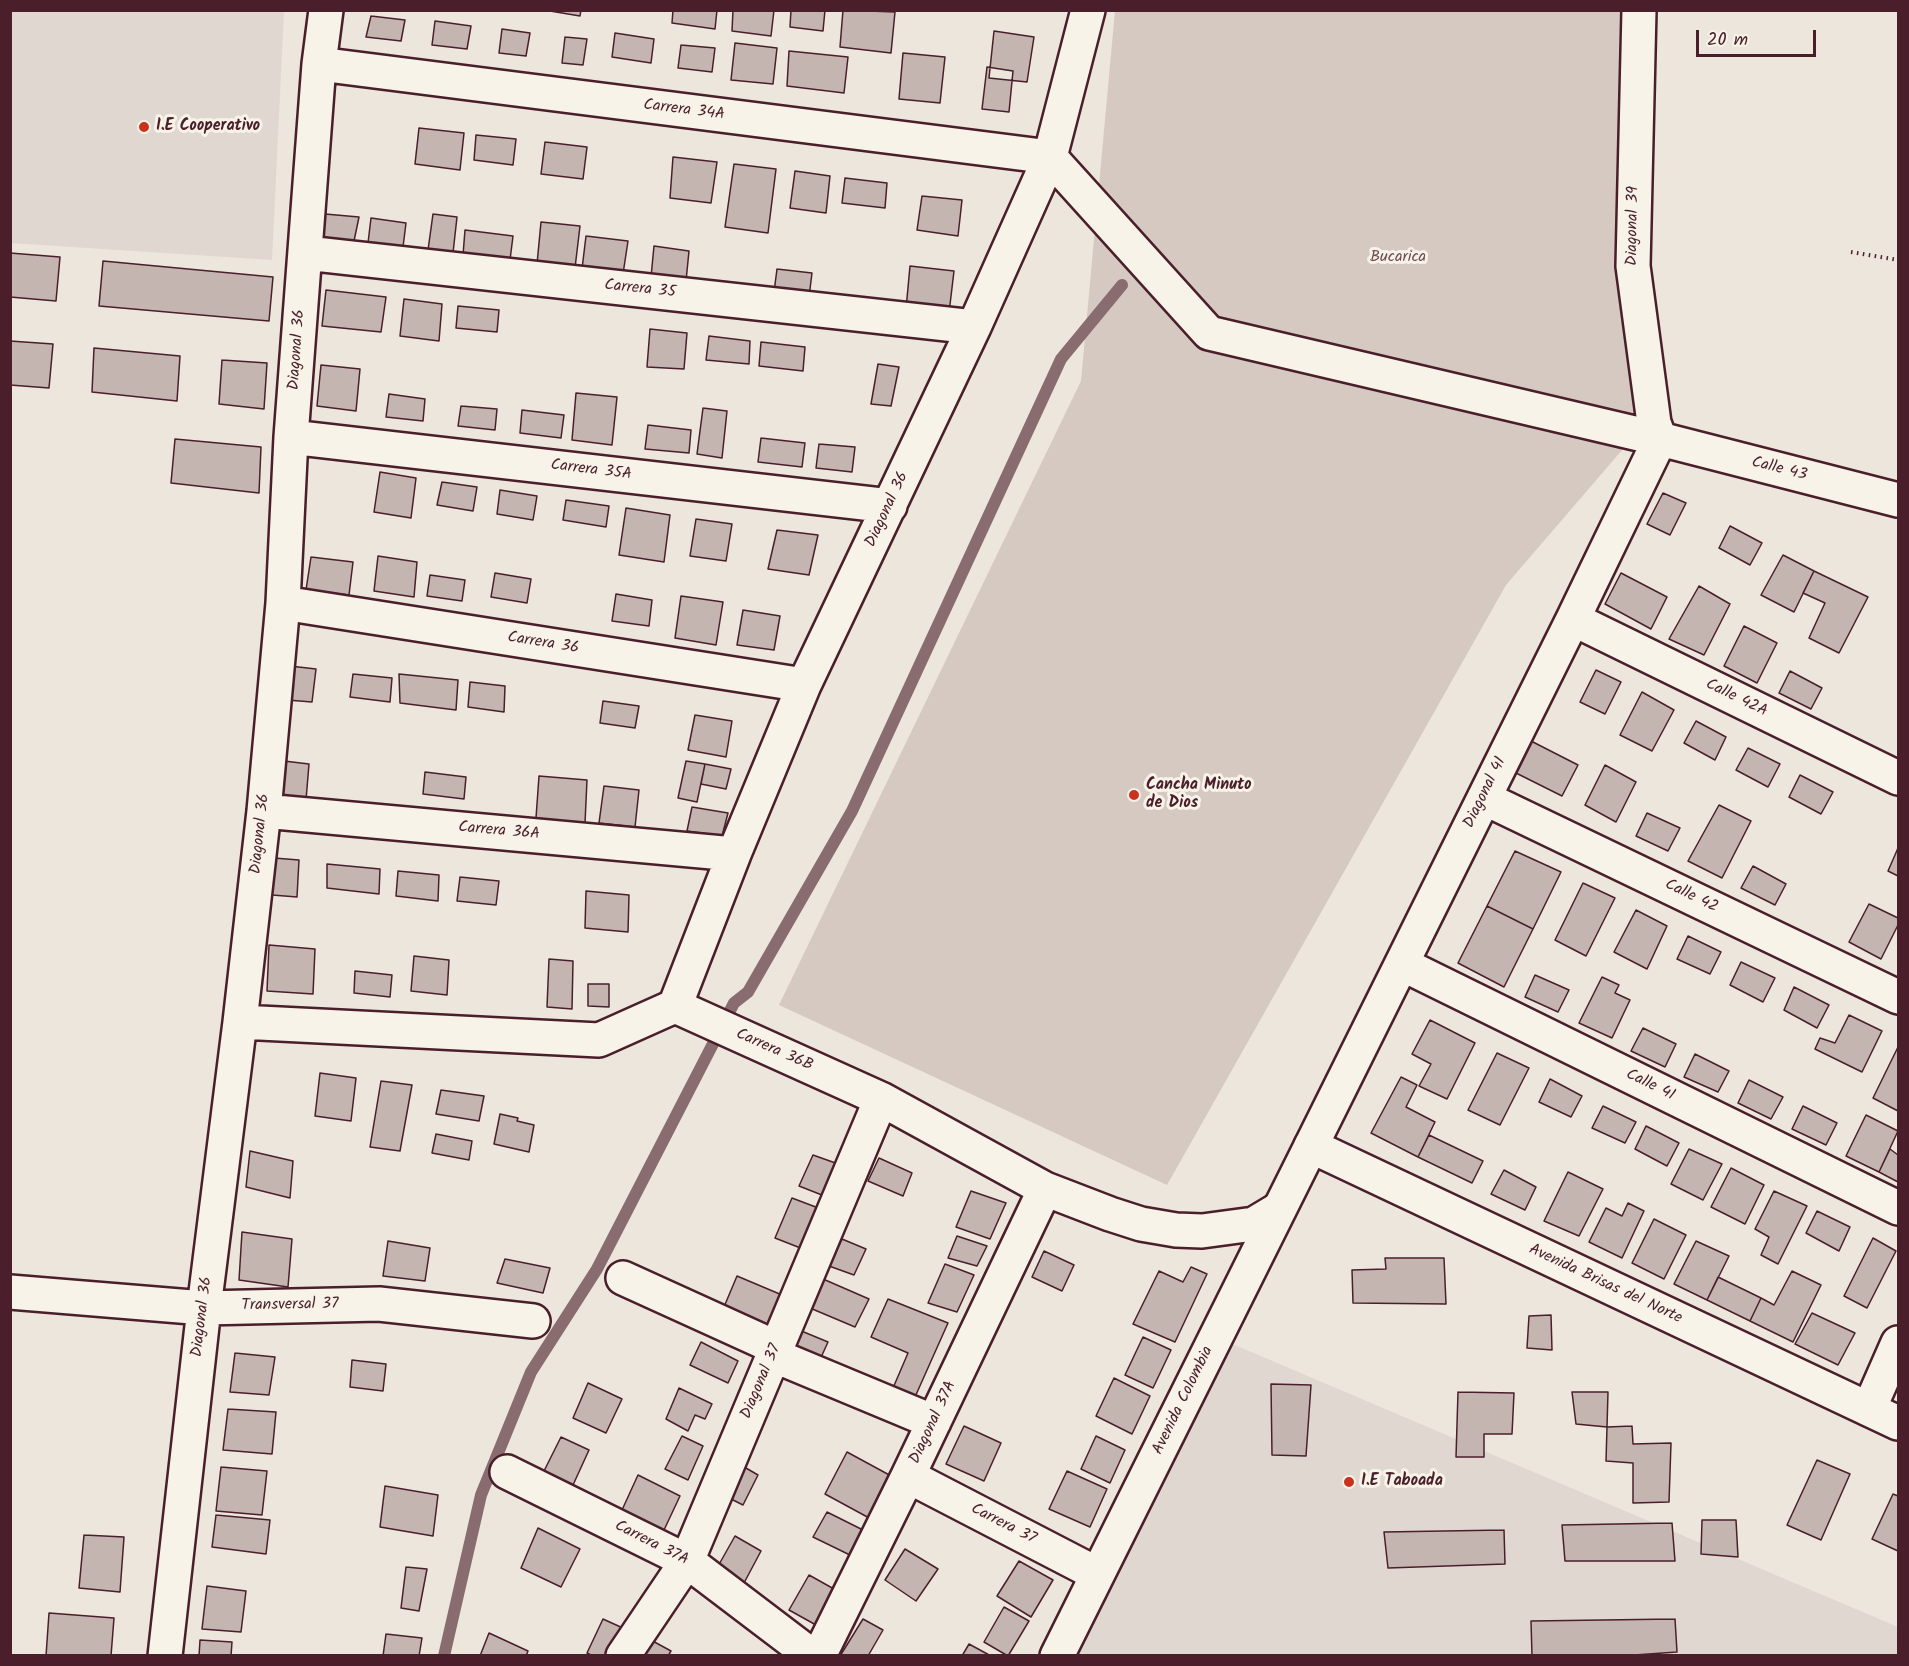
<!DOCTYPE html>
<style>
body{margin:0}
#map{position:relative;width:1909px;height:1666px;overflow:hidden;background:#ece6dd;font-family:Kalam,sans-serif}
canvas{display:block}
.frame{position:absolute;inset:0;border:12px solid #4a1f2b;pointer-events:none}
.scale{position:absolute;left:1696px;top:30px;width:120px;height:27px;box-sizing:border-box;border:3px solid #4a1f2b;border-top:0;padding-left:8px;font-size:18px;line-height:21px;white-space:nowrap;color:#4a1f2b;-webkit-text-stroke:4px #f7f3e8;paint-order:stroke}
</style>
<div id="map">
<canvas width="1909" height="1666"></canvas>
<div class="frame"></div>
<div class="scale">20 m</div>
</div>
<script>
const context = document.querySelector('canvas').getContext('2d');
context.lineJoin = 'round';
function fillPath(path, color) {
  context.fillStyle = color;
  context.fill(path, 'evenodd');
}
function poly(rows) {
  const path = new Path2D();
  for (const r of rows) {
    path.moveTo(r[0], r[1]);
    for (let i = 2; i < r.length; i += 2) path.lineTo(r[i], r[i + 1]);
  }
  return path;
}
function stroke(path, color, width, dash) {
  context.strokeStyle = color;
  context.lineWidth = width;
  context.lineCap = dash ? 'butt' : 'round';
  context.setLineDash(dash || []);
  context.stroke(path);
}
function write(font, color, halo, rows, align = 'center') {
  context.font = font + ' Kalam,sans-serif';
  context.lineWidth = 6;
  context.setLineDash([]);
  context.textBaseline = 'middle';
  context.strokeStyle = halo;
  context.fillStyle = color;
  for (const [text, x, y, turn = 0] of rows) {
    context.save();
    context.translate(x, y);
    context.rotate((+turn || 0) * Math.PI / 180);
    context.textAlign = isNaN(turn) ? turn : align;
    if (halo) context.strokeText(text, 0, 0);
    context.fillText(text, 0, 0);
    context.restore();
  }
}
fillPath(poly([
 [10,11,284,11,272,260,11,243],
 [1216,1337,1898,1627,1898,1656,1053,1656]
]), '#e0d7d0');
fillPath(poly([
 [1115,11,1637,11,1653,414,1506,585,1167,1185,779,1005,1081,381]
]), '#d5c9c2');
stroke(poly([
 [444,1656,481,1495,531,1372,597,1269,734,1003,748,992,852,811,1061,359,1122,285]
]), '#896c6f', 12);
const building = poly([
 [544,10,581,10,580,16,544,10],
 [673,10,717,10,715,29,672,23,673,10],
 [733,10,774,10,771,36,732,31,733,10],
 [791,10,825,10,823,31,790,27,791,10],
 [843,10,895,12,891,53,840,47,843,10],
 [371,16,405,20,401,41,366,37,371,16],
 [435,21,471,26,467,49,432,45,435,21],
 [502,29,530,33,526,56,499,53,502,29],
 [994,31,1034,37,1027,82,989,78,994,31],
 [615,33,654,39,651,63,612,57,615,33],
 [565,37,587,39,583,65,562,63,565,37],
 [735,43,777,48,773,84,731,80,735,43],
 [681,45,715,48,712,72,678,68,681,45],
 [789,51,848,57,844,93,787,86,789,51],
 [903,53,945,57,940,103,899,99,903,53],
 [987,67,1013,71,1009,112,982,109,987,67],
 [419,128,464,133,460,170,415,164,419,128],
 [476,135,516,139,513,165,474,160,476,135],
 [545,142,587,147,583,179,541,174,545,142],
 [673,157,717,162,711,203,670,198,673,157],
 [734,164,776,169,768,233,725,227,734,164],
 [795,171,830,176,826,213,790,208,795,171],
 [845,178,887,183,885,208,842,203,845,178],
 [922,196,962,200,958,236,917,230,922,196],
 [325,214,359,217,354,241,320,237,325,214],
 [433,214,457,217,453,253,428,250,433,214],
 [371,218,406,223,403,247,368,243,371,218],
 [541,222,580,226,575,268,537,264,541,222],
 [465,230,513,236,510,260,463,255,465,230],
 [586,236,628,241,623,274,582,269,586,236],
 [654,246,689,251,686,281,651,277,654,246],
 [10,253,60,257,56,301,10,297,10,253],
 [103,261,273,277,269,321,99,306,103,261],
 [910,266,954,271,949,313,906,309,910,266],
 [777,269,812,273,809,297,774,292,777,269],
 [326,290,386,297,381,332,322,326,326,290],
 [404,299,442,304,439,341,400,336,404,299],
 [458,306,499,310,497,332,456,328,458,306],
 [650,329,687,333,684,369,647,367,650,329],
 [709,336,750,341,749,364,706,360,709,336],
 [10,341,53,344,49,388,10,385,10,341],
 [761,342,805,347,803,371,759,366,761,342],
 [94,348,180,356,177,401,92,392,94,348],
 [222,360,267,363,264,409,219,404,222,360],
 [878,364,899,367,891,406,871,404,878,364],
 [321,365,360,369,356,411,317,406,321,365],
 [576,393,617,397,612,445,572,440,576,393],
 [389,394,425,399,423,421,386,417,389,394],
 [461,406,497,409,495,430,458,426,461,406],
 [703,408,727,411,722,458,697,454,703,408],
 [522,410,564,415,561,438,520,433,522,410],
 [648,425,691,430,689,453,645,449,648,425],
 [761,438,805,443,802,467,758,462,761,438],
 [175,439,261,447,259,493,171,483,175,439],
 [819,444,855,447,852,472,816,468,819,444],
 [380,472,416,478,411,518,374,512,380,472],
 [442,482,477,487,473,511,437,505,442,482],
 [500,490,537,496,533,520,497,514,500,490],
 [1663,493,1686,503,1670,535,1647,524,1663,493],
 [566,500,609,506,606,527,563,520,566,500],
 [626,508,670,515,664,562,619,555,626,508],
 [696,519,732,524,726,561,690,556,696,519],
 [1730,526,1762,543,1750,565,1719,548,1730,526],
 [777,530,818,535,809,575,768,569,777,530],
 [1783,555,1814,571,1794,612,1761,595,1783,555],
 [378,556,417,562,414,597,374,591,378,556],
 [311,557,353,562,349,595,306,590,311,557],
 [1814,571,1868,597,1839,653,1809,638,1825,603,1803,593,1814,571],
 [495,573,531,579,527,603,491,597,495,573],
 [1621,573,1667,597,1651,629,1605,604,1621,573],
 [430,575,465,580,462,601,427,596,430,575],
 [1699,586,1730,604,1704,655,1669,639,1699,586],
 [616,594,652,600,649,626,612,621,616,594],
 [681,596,723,602,716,645,675,638,681,596],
 [743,610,780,616,774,650,737,645,743,610],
 [1744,626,1777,643,1757,683,1724,666,1744,626],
 [290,666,316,669,312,702,287,700,290,666],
 [1596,670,1621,682,1605,714,1580,702,1596,670],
 [1790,671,1822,688,1811,709,1779,693,1790,671],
 [353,674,392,678,390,702,350,697,353,674],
 [399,674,458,680,456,710,400,703,399,674],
 [470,682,505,686,504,712,468,707,470,682],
 [1642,692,1674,710,1652,751,1620,735,1642,692],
 [603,701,639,706,635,728,600,723,603,701],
 [695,715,732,721,726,757,688,750,695,715],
 [1696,721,1726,737,1715,760,1684,743,1696,721],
 [1531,741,1578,765,1562,796,1516,773,1531,741],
 [1748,748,1780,764,1768,787,1736,770,1748,748],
 [284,761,309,764,306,800,281,797,284,761],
 [686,761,705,764,697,802,678,798,686,761],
 [705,764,731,769,726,789,701,784,705,764],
 [1605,765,1636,782,1616,822,1585,805,1605,765],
 [425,772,466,777,464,799,423,794,425,772],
 [1800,775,1833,792,1821,814,1789,797,1800,775],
 [539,776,587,780,585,823,536,818,539,776],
 [604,786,639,790,635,827,599,823,604,786],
 [1719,805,1751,821,1722,878,1688,861,1719,805],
 [692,807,728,813,722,836,687,831,692,807],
 [1647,813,1680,828,1668,851,1636,836,1647,813],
 [1898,848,1898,876,1888,871,1898,848],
 [1515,851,1561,872,1533,929,1487,906,1515,851],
 [274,858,299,860,297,897,272,895,274,858],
 [327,864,380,869,379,894,327,888,327,864],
 [1753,866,1786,884,1775,905,1741,888,1753,866],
 [398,871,439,875,438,901,396,896,398,871],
 [460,877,499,881,496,905,457,901,460,877],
 [1583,883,1615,898,1586,956,1555,940,1583,883],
 [586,891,629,895,628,932,585,928,586,891],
 [1869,904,1898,918,1898,925,1881,959,1849,942,1869,904],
 [1487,906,1533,929,1504,987,1458,963,1487,906],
 [1636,910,1667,926,1647,969,1614,952,1636,910],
 [1688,936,1721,952,1710,974,1677,959,1688,936],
 [269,945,315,949,313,994,267,991,269,945],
 [414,956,449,960,447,995,411,991,414,956],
 [549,959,573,961,572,1009,547,1007,549,959],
 [1741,962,1775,978,1763,1002,1730,985,1741,962],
 [355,971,392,975,390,997,354,993,355,971],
 [1535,975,1569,990,1558,1012,1525,997,1535,975],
 [1602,977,1619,985,1615,993,1630,1000,1612,1038,1579,1023,1602,977],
 [588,984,609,984,609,1007,588,1006,588,984],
 [1794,987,1829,1005,1817,1028,1784,1010,1794,987],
 [1849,1015,1882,1031,1862,1072,1815,1049,1820,1038,1835,1043,1849,1015],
 [1430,1020,1475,1043,1447,1099,1419,1086,1431,1064,1412,1054,1430,1020],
 [1643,1028,1676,1044,1665,1067,1631,1051,1643,1028],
 [1898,1047,1898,1111,1873,1098,1898,1047],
 [1497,1053,1529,1068,1500,1125,1468,1110,1497,1053],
 [1695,1054,1729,1071,1718,1092,1684,1077,1695,1054],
 [320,1073,356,1078,351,1121,315,1116,320,1073],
 [1401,1077,1417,1085,1406,1107,1435,1122,1418,1157,1371,1133,1401,1077],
 [1550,1079,1582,1096,1571,1117,1539,1102,1550,1079],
 [1749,1080,1783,1097,1771,1119,1738,1103,1749,1080],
 [381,1081,412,1085,400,1151,370,1147,381,1081],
 [441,1090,484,1096,479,1121,436,1114,441,1090],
 [1603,1106,1636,1122,1625,1143,1592,1128,1603,1106],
 [1803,1106,1837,1123,1826,1145,1792,1129,1803,1106],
 [500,1114,518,1118,517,1121,534,1125,529,1152,494,1144,500,1114],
 [1866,1115,1898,1131,1879,1172,1846,1156,1866,1115],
 [1646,1126,1679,1143,1667,1166,1635,1149,1646,1126],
 [436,1134,472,1141,469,1160,432,1153,436,1134],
 [1429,1135,1483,1161,1472,1183,1418,1157,1429,1135],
 [1689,1149,1722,1164,1703,1200,1671,1184,1689,1149],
 [1890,1149,1898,1155,1898,1182,1879,1172,1890,1149],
 [250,1151,293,1161,290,1198,246,1187,250,1151],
 [813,1155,841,1165,827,1197,799,1186,813,1155],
 [879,1158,912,1173,903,1196,868,1181,879,1158],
 [1731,1168,1764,1185,1745,1224,1711,1207,1731,1168],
 [1504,1170,1536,1187,1525,1210,1491,1194,1504,1170],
 [1568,1172,1603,1189,1579,1236,1544,1221,1568,1172],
 [971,1191,1006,1203,990,1239,956,1227,971,1191],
 [1774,1191,1807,1206,1778,1264,1761,1255,1769,1237,1755,1229,1774,1191],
 [792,1198,821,1209,803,1249,775,1238,792,1198],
 [1628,1203,1644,1211,1622,1258,1589,1242,1606,1208,1622,1216,1628,1203],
 [1817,1211,1850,1227,1839,1251,1806,1233,1817,1211],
 [1654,1219,1686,1235,1664,1279,1632,1263,1654,1219],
 [242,1232,292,1239,288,1287,239,1280,242,1232],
 [957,1236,987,1246,977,1266,948,1258,957,1236],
 [1873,1238,1896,1251,1867,1308,1844,1296,1873,1238],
 [842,1239,866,1249,854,1275,829,1266,842,1239],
 [388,1241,430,1248,425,1281,383,1276,388,1241],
 [1696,1241,1729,1256,1707,1300,1674,1284,1696,1241],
 [1044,1251,1074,1265,1062,1291,1032,1277,1044,1251],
 [1385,1258,1444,1258,1446,1304,1353,1303,1352,1270,1386,1269,1385,1258],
 [505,1259,550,1268,543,1293,497,1283,505,1259],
 [945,1264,974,1275,957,1312,928,1303,945,1264],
 [1191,1267,1207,1274,1175,1342,1133,1324,1159,1271,1183,1282,1191,1267],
 [1792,1271,1821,1285,1793,1342,1750,1321,1761,1298,1774,1305,1792,1271],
 [737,1276,782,1295,764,1333,721,1314,737,1276],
 [1718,1277,1761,1298,1750,1321,1707,1300,1718,1277],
 [823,1279,869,1299,855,1327,810,1308,823,1279],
 [888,1299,948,1323,915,1397,893,1388,908,1353,871,1337,888,1299],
 [1812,1313,1855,1333,1838,1365,1795,1344,1812,1313],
 [1551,1315,1552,1350,1527,1348,1529,1316,1551,1315],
 [799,1330,828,1342,818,1364,789,1352,799,1330],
 [1143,1337,1171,1350,1153,1388,1125,1375,1143,1337],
 [701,1342,738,1361,728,1383,690,1365,701,1342],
 [235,1353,275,1357,269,1395,230,1392,235,1353],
 [352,1360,386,1364,383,1391,350,1387,352,1360],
 [1114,1378,1150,1396,1132,1434,1096,1416,1114,1378],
 [588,1383,622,1399,606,1433,573,1418,588,1383],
 [1271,1384,1311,1385,1306,1456,1272,1455,1271,1384],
 [679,1388,712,1404,705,1419,695,1415,688,1431,666,1419,679,1388],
 [1458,1392,1514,1393,1512,1434,1484,1434,1484,1457,1456,1457,1458,1392],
 [1572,1392,1608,1392,1607,1427,1576,1424,1572,1392],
 [228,1409,276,1412,272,1454,223,1450,228,1409],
 [964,1426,1001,1443,984,1481,946,1464,964,1426],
 [1632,1426,1633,1444,1671,1443,1669,1502,1633,1503,1633,1463,1606,1461,1607,1427,1632,1426],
 [682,1436,703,1446,688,1480,665,1469,682,1436],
 [1096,1436,1125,1450,1110,1483,1081,1469,1096,1436],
 [561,1437,589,1450,573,1485,544,1471,561,1437],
 [847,1452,893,1477,871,1519,825,1494,847,1452],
 [1817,1460,1850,1474,1821,1540,1787,1525,1817,1460],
 [739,1464,758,1475,743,1505,723,1495,739,1464],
 [221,1467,267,1471,262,1515,216,1511,221,1467],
 [1067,1471,1107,1489,1090,1527,1049,1509,1067,1471],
 [638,1475,680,1496,664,1530,622,1510,638,1475],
 [385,1486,438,1495,433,1536,380,1527,385,1486],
 [1893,1494,1898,1496,1898,1551,1872,1539,1893,1494],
 [827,1512,865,1531,852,1556,813,1537,827,1512],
 [216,1515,270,1520,266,1554,212,1547,216,1515],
 [1702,1520,1736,1520,1738,1557,1701,1554,1702,1520],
 [1672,1523,1675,1561,1565,1561,1562,1525,1672,1523],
 [538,1528,580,1549,561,1587,521,1568,538,1528],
 [1504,1530,1505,1564,1388,1568,1384,1532,1504,1530],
 [84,1535,124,1537,120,1592,79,1588,84,1535],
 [735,1536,761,1551,744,1583,717,1568,735,1536],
 [905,1549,938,1569,916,1601,885,1580,905,1549],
 [1019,1561,1053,1580,1031,1617,997,1596,1019,1561],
 [406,1567,427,1569,419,1611,401,1608,406,1567],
 [809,1575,834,1589,816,1625,789,1610,809,1575],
 [207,1586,246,1591,241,1632,202,1629,207,1586],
 [1004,1607,1029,1621,1008,1656,984,1642,1004,1607],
 [49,1613,114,1618,111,1656,46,1656,49,1613],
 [603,1619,625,1629,612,1656,593,1656,587,1653,603,1619],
 [863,1619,883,1630,868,1656,840,1656,863,1619],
 [1675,1619,1677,1652,1620,1656,1532,1656,1531,1621,1675,1619],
 [489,1633,528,1651,526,1656,480,1656,489,1633],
 [386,1634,422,1638,419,1656,383,1656,386,1634],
 [649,1639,671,1651,668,1656,640,1656,649,1639],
 [200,1640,232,1642,231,1656,199,1656,200,1640],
 [969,1644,991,1656,962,1656,969,1644]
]);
fillPath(building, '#c4b5b0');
stroke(building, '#4a1f2b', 1.5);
const minor = poly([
 [1639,10,1633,266,1654,423,1660,439],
 [319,64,1050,157,1209,333,1660,439,1898,500],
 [306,253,974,327],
 [291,437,890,506],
 [283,603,804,685],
 [1573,619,1898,778],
 [1484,798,1898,997],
 [264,811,734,854],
 [1402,964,1898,1208],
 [675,1006,734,854,804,685,974,327,1050,157,1088,10],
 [240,1022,599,1040,675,1006,881,1099,1045,1189,1110,1214,1141,1224,1176,1230,1202,1231,1254,1224,1279,1209],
 [1311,1146,1573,619,1660,439],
 [623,1278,777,1348],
 [10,1292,204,1308,379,1304,533,1321],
 [773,1355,934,1422],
 [1869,1409,1898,1343],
 [507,1472,687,1561,812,1656],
 [908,1476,1097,1574],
 [165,1656,204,1308,240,1022,264,811,283,603,291,437,319,64,326,10],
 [623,1656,687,1561,881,1099],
 [819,1656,908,1476,1045,1189]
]);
const tertiary = poly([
 [1057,1656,1311,1146,1898,1423]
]);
stroke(minor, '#4a1f2b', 38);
stroke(tertiary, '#4a1f2b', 38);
stroke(poly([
 [1851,252,1898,260]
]), '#4a1f2b', 4, [1.5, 4.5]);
stroke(minor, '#f7f3e8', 33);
stroke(tertiary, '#f7f3e8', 33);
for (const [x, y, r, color] of [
 [144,127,6,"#c8321e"],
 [1134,795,6,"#c8321e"],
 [1349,1482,6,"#c8321e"]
]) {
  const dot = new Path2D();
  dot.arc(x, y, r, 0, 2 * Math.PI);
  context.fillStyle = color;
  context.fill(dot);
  stroke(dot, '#f7f3e8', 2);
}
write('16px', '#4a1f2b', '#f7f3e8', [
 ["Carrera 34A",684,111,7],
 ["Diagonal 39",1634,226,-89],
 ["Carrera 35",640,290,6],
 ["Diagonal 36",298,350,-86],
 ["Calle 43",1779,470,14],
 ["Carrera 35A",591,471,7],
 ["Diagonal 36",888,510,-65],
 ["Carrera 36",543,644,9],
 ["Calle 42A",1736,699,26],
 ["Diagonal 41",1486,793,-64],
 ["Carrera 36A",499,832,5],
 ["Diagonal 36",261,834,-84],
 ["Calle 42",1691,897,26],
 ["Carrera 36B",774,1051,24],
 ["Calle 41",1650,1086,26],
 ["Avenida Brisas del Norte",1605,1285,25],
 ["Transversal 37",290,1306,-1],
 ["Diagonal 36",203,1317,-83],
 ["Diagonal 37",762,1382,-67],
 ["Avenida Colombia",1184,1401,-64],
 ["Diagonal 37A",934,1423,-65],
 ["Carrera 37",1003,1525,27],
 ["Carrera 37A",651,1544,27]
]);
write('bold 16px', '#4a1f2b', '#f7f3e8', [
 ["I.E Cooperativo",156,127],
 ["Cancha Minuto",1146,786],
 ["de Dios",1146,804],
 ["I.E Taboada",1361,1482]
], 'left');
write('16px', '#6d4a51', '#f7f3e8', [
 ["Bucarica",1398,258]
]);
</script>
